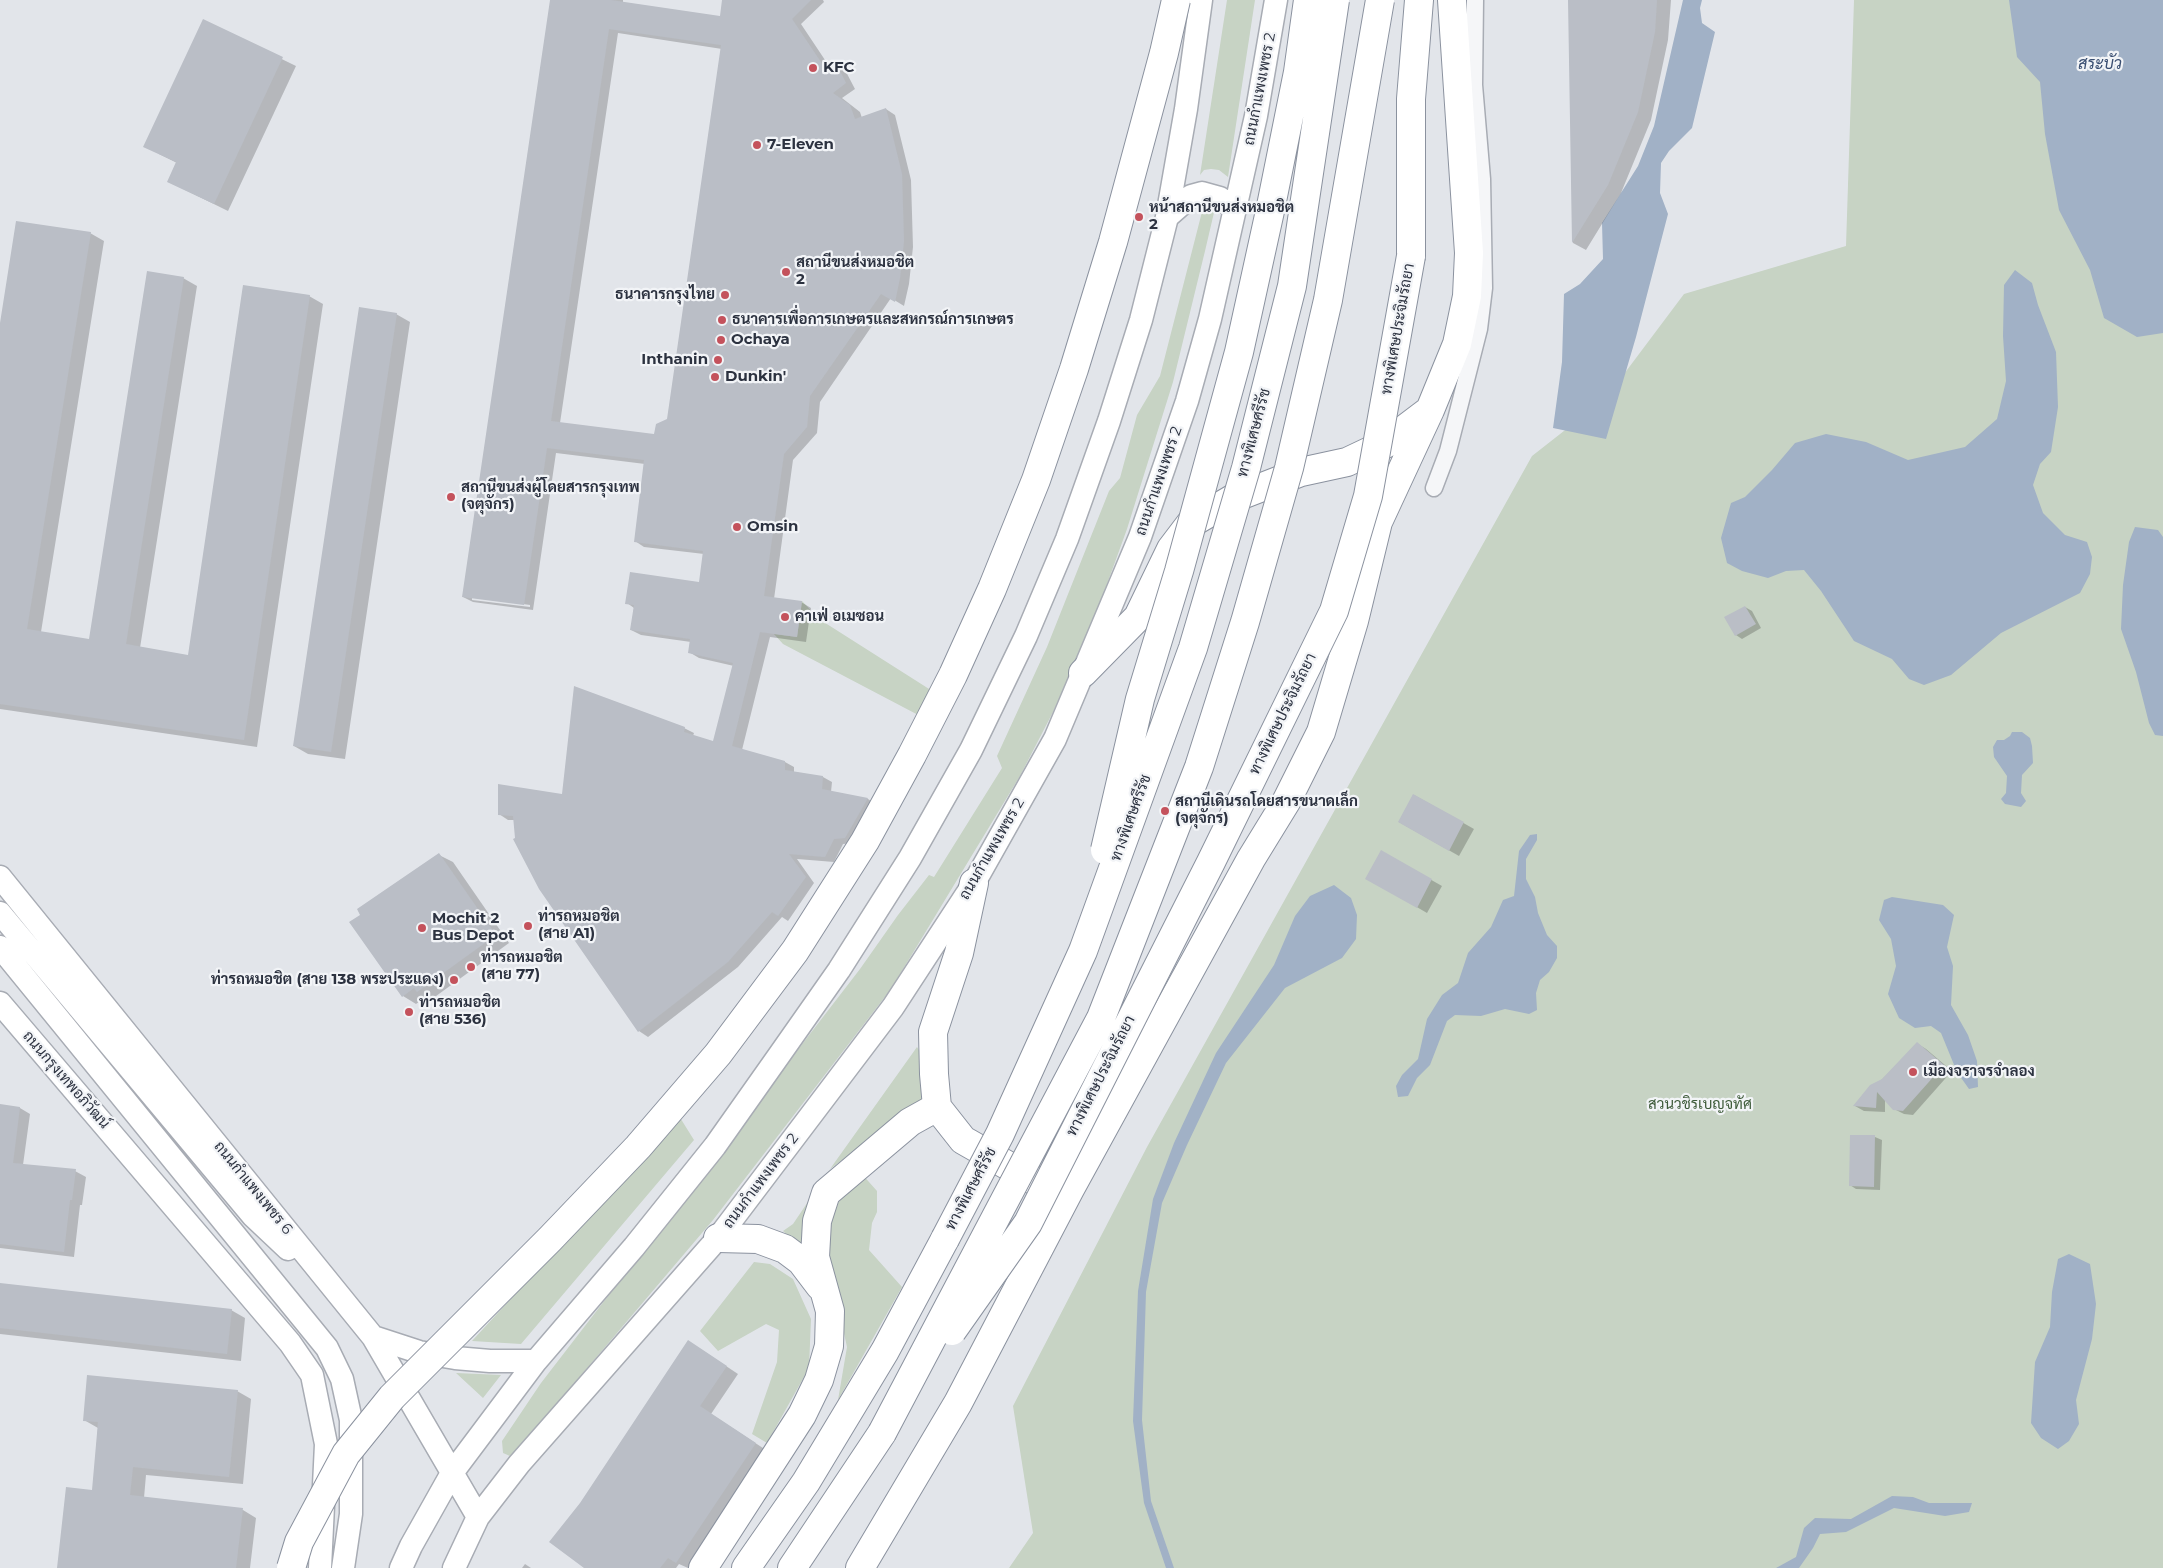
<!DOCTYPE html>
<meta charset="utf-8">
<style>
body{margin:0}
canvas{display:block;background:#e2e5ea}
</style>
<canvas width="2163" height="1568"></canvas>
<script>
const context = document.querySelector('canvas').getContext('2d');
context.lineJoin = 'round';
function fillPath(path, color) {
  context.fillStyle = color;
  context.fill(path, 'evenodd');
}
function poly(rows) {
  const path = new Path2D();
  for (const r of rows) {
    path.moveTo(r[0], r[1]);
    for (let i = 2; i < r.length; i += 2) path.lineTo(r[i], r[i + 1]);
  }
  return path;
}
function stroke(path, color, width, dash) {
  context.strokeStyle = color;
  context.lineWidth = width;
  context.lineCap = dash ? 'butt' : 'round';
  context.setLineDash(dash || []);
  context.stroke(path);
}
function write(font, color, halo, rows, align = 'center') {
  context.font = font + ' Montserrat,Sarabun,sans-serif';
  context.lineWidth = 4.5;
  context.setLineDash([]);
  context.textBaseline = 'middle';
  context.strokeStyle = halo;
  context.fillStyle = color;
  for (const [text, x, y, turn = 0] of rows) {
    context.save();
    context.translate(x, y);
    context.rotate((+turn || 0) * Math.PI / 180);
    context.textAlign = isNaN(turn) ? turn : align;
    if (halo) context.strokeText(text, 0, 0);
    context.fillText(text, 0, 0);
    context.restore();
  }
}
fillPath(poly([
 [1227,0,1255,0,1228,177,1219,170,1211,169,1204,170,1200,175],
 [1854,0,2163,0,2163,1568,1009,1568,1033,1533,1013,1406,1147,1147,1532,456,1606,398,1684,294,1846,246],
 [1204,204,1216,204,1205,251,1173,382,1127,529,1094,620,1053,712,1020,776,891,989,713,1220,521,1446,510,1456,503,1453,502,1441,541,1383,860,969,898,915,929,875,934,877,1002,768,997,756,1047,647,1109,491,1120,478,1137,415,1160,376],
 [802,601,819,619,937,694,922,717,783,644,774,634,797,637],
 [917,1047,924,1058,923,1100,830,1169,817,1198,805,1252,783,1231,793,1224,830,1169],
 [679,1116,694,1140,521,1344,472,1341],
 [861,1173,877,1191,877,1212,872,1223,869,1250,902,1287,838,1400,847,1347,830,1270,828,1240,835,1207],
 [754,1262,770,1264,793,1279,811,1319,809,1368,767,1443,752,1434,777,1362,779,1330,766,1324,718,1351,700,1331],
 [456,1373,501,1375,483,1398]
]), '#c7d3c4');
fillPath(poly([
 [1683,0,1702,0,1700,8,1702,23,1715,32,1692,128,1669,151,1661,163,1660,193,1668,214,1636,337,1606,439,1553,428,1562,362,1564,294,1580,284,1603,259,1602,223,1638,166,1654,126],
 [2009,0,2163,0,2163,333,2137,337,2104,318,2090,270,2059,210,2045,134,2040,82,2017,57],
 [2015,270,2032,283,2038,305,2056,352,2058,407,2051,452,2040,464,2033,485,2043,513,2065,535,2087,542,2092,557,2090,574,2080,593,2001,633,1951,675,1924,685,1909,679,1892,659,1854,641,1821,591,1804,570,1786,571,1768,578,1742,571,1727,563,1721,538,1731,503,1745,497,1772,470,1795,443,1826,434,1866,442,1908,460,1965,447,1997,419,2006,381,2003,336,2004,285],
 [2135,527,2158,530,2163,537,2163,736,2155,735,2149,723,2136,672,2121,629,2123,585,2129,542],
 [2012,732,2022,732,2030,738,2032,746,2033,763,2022,775,2021,793,2026,801,2021,807,2005,804,2001,799,2006,793,2007,776,1994,757,1993,747,1997,740,2004,740,2010,736],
 [1537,834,1537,840,1526,859,1526,879,1535,897,1538,913,1547,935,1557,946,1557,958,1549,972,1540,980,1536,993,1537,1010,1529,1014,1505,1009,1481,1016,1455,1015,1447,1021,1430,1065,1417,1078,1408,1096,1398,1097,1396,1086,1402,1075,1418,1059,1427,1019,1442,995,1458,983,1468,953,1491,927,1503,900,1514,896,1519,851,1530,835],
 [1334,885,1351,898,1357,915,1356,939,1342,958,1285,988,1226,1063,1187,1145,1162,1203,1146,1292,1142,1420,1151,1501,1174,1568,1166,1568,1144,1503,1133,1421,1138,1291,1153,1199,1174,1143,1216,1053,1274,965,1295,916,1310,896],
 [1892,897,1943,905,1954,915,1947,947,1953,966,1951,1005,1968,1035,1977,1061,1978,1087,1969,1089,1957,1072,1941,1033,1931,1026,1915,1028,1899,1018,1888,994,1896,966,1891,939,1879,920,1884,900],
 [2069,1254,2090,1264,2096,1304,2092,1339,2076,1400,2079,1424,2069,1441,2058,1449,2041,1438,2031,1423,2035,1362,2050,1327,2052,1292,2058,1259],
 [1892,1496,1913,1497,1929,1503,1972,1503,1969,1512,1945,1516,1894,1508,1846,1532,1820,1534,1813,1548,1799,1568,1776,1568,1796,1557,1804,1528,1815,1518,1851,1519]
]), '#a1b1c6');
fillPath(poly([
 [551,0,623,0,623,3,721,17,723,0,823,0,824,2,801,24,829,66,835,62,844,68,855,89,842,98,860,112,862,118,886,109,895,115,911,180,913,247,909,284,904,306,891,298,820,402,817,433,793,460,774,599,801,602,811,608,806,642,770,637,742,750,785,762,794,767,794,772,823,777,832,782,831,792,868,799,877,805,854,843,843,844,834,862,797,859,814,883,788,921,782,917,738,967,648,1037,639,1031,516,838,515,820,508,820,499,814,564,796,684,728,694,733,693,736,714,742,734,666,699,658,689,652,691,642,641,635,631,630,634,608,627,603,700,583,704,554,644,547,635,541,645,464,556,453,533,610,473,602,463,597],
 [618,33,722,49,668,420,656,435,560,423],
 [472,597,530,605,530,607,472,600],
 [1569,0,1671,0,1668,40,1651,120,1621,193,1586,250,1573,243],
 [204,21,296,66,228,211,169,182,177,163,159,154],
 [90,233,104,241,41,632,90,640,183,278,197,286,140,648,189,656,309,296,323,304,257,747,0,709,0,330],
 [396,314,410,322,345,759,308,754,294,746],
 [1745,607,1752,611,1761,628,1742,639,1736,635],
 [1414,795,1474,829,1459,856,1399,822],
 [1382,852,1442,886,1427,913,1367,878],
 [439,855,453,862,509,943,432,999,427,996,416,1004,403,996],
 [1918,1044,1926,1049,1952,1071,1913,1115,1904,1114,1894,1109,1885,1099,1885,1112,1864,1111,1855,1106],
 [0,1106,20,1108,30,1114,23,1165,75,1171,86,1177,82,1205,80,1205,74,1257,0,1248],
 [1852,1136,1875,1137,1882,1140,1880,1190,1856,1189,1850,1185],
 [0,1285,231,1310,245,1318,241,1361,0,1334],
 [699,1348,738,1374,711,1414,766,1450,688,1568,679,1564,676,1568,586,1568],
 [237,1391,251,1399,243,1484,146,1475,144,1498,243,1510,256,1518,250,1568,58,1568,93,1491,98,1428,84,1420],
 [525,1564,531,1568,522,1568]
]), '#0003');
fillPath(poly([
 [550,0,611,0,720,16,722,0,811,0,792,19,825,68,835,61,846,83,833,93,850,105,855,119,886,108,902,174,904,241,900,278,895,302,881,294,810,396,807,427,784,454,764,596,802,601,797,637,760,632,732,746,785,761,785,770,823,776,822,789,868,798,845,838,834,839,825,857,789,854,806,877,778,916,772,912,728,962,638,1032,539,889,513,839,515,838,513,816,498,815,498,784,562,794,574,686,685,727,684,732,713,741,733,663,688,653,690,639,630,630,634,605,625,604,630,572,699,582,703,551,634,542,644,460,547,448,524,605,462,597],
 [609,29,721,45,667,419,656,424,654,434,551,421],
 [1568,0,1657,0,1655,32,1638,112,1608,185,1572,243],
 [203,19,283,57,214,204,167,182,176,162,143,147],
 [16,221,91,232,27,629,89,639,147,271,184,277,126,644,188,655,243,285,310,295,244,740,0,704,0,323],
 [359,307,397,313,331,752,293,746],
 [1745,606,1756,624,1735,636,1724,617],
 [1413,794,1464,822,1449,851,1398,822],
 [1381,850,1432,879,1417,908,1365,879],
 [439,853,496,935,417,992,414,988,402,997,349,922,360,915,357,909],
 [1917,1042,1944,1065,1903,1111,1893,1110,1877,1092,1876,1108,1853,1106,1870,1085,1882,1079],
 [0,1104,20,1107,13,1163,76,1169,72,1200,70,1200,64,1252,0,1244],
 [1850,1135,1875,1135,1874,1187,1849,1186],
 [0,1283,232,1309,227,1354,0,1328],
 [688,1340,727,1366,700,1406,756,1443,676,1563,668,1558,660,1568,584,1568,549,1542,580,1503],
 [87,1375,238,1390,229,1477,133,1467,130,1495,243,1508,236,1568,57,1568,66,1487,92,1490,98,1422,83,1421]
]), '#babec6');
const street = poly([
 [1434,488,1448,451,1479,329,1484,288,1482,179,1474,85,1475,0]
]);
const secondary = poly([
 [1167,217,1191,196,1202,193,1220,198,1235,209],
 [0,877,373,1337,478,1517],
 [0,913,253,1216,288,1249],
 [0,947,327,1348,342,1379,351,1420,351,1514,343,1568],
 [0,1003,290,1343,312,1375,326,1444,320,1568],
 [373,1337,419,1352,455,1358,490,1361,536,1361],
 [401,1568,411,1546,452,1473,536,1361,634,1247,715,1146,780,1054,839,970,910,858,971,750,1026,636,1067,539,1109,421,1141,320,1167,217,1186,109,1201,0],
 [454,1568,478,1517,519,1464,718,1238,893,1007,974,883,1055,739,1140,537,1187,401,1210,319,1256,116,1276,0]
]);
const highway = poly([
 [1411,256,1411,99,1419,0],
 [1083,673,1138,617,1171,549,1190,524,1234,498,1301,472,1347,462,1385,444,1430,410,1457,344,1467,296,1469,253,1452,0],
 [974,883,959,953,933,1032,934,1074,937,1107,963,1140,1042,1185,1070,1189],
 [718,1238,758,1239,785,1249,801,1261,820,1286],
 [703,1568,802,1415,819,1380,829,1346,830,1311,815,1257,817,1221,826,1193,910,1122,937,1107],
 [746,1568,806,1482,885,1351,945,1239],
 [792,1568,882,1433],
 [860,1568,958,1403,1070,1189,1251,859,1286,802,1321,732,1354,621,1378,522,1430,410]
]);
stroke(street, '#a8acb4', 19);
stroke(secondary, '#a8acb4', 25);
stroke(highway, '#8b929f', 30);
stroke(street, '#f5f6f8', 16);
stroke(secondary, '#fff', 22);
stroke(highway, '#fff', 28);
const highwayBridge = poly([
 [1105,850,1140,699,1179,571,1239,352,1270,211,1298,72,1308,0],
 [945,1239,1000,1134,1083,951,1193,648,1246,468,1292,286,1335,0],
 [952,1331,1028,1223,1211,862,1334,611,1368,496,1411,256],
 [882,1433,1101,1018,1199,767,1245,622,1289,468,1328,300,1380,0],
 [291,1568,299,1542,346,1454,392,1397,550,1239,638,1147,718,1054,795,951,865,841,912,755,953,675,992,589,1036,480,1074,369,1113,242,1164,53,1176,0]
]);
stroke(highwayBridge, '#8b929f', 30, []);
stroke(highwayBridge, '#fff', 28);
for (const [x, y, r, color] of [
 [813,68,5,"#c4525c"],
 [757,145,5,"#c4525c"],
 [1139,217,5,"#c4525c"],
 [786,272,5,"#c4525c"],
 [725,295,5,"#c4525c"],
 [722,320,5,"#c4525c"],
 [721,340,5,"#c4525c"],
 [718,360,5,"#c4525c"],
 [715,377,5,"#c4525c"],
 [451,497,5,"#c4525c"],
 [737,527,5,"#c4525c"],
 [785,617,5,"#c4525c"],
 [1165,811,5,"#c4525c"],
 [528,926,5,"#c4525c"],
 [422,928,5,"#c4525c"],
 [471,967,5,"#c4525c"],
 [454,980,5,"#c4525c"],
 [409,1012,5,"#c4525c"],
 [1913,1072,5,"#c4525c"]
]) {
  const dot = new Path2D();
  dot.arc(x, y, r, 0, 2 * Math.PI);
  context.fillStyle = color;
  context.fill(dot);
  stroke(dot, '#f2f4f7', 2);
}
write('bold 15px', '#2c3240', '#f2f4f7', [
 ["KFC",823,68],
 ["7-Eleven",767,145],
 ["หน้าสถานีขนส่งหมอชิต",1149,208],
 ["2",1149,225],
 ["สถานีขนส่งหมอชิต",796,263],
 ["2",796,280],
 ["ธนาคารกรุงไทย",715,295,"right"],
 ["ธนาคารเพื่อการเกษตรและสหกรณ์การเกษตร",732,320],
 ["Ochaya",731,340],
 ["Inthanin",708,360,"right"],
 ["Dunkin'",725,377],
 ["สถานีขนส่งผู้โดยสารกรุงเทพ",461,488],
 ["(จตุจักร)",461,505],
 ["Omsin",747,527],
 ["คาเฟ่ อเมซอน",795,617],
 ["สถานีเดินรถโดยสารขนาดเล็ก",1175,802],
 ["(จตุจักร)",1175,819],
 ["ท่ารถหมอชิต",538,917],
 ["(สาย A1)",538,934],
 ["Mochit 2",432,919],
 ["Bus Depot",432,936],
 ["ท่ารถหมอชิต",481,958],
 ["(สาย 77)",481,975],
 ["ท่ารถหมอชิต (สาย 138 พระประแดง)",444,980,"right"],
 ["ท่ารถหมอชิต",419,1003],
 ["(สาย 536)",419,1020],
 ["เมืองจราจรจำลอง",1923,1072]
], 'left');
write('15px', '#2c3240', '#f2f4f7', [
 ["ถนนกำแพงเพชร 2",1260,89,-79],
 ["ทางพิเศษประจิมรัถยา",1398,329,-80],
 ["ทางพิเศษศรีรัช",1254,433,-75],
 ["ถนนกำแพงเพชร 2",1159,481,-71],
 ["ทางพิเศษประจิมรัถยา",1283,714,-64],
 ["ทางพิเศษศรีรัช",1131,818,-70],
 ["ถนนกำแพงเพชร 2",992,849,-60],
 ["ทางพิเศษประจิมรัถยา",1101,1076,-63],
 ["ถนนกรุงเทพอภิวัฒน์",66,1080,49],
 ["ถนนกำแพงเพชร 2",761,1181,-53],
 ["ถนนกำแพงเพชร 6",253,1188,51],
 ["ทางพิเศษศรีรัช",971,1189,-62]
]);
write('15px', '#3e5b3a', '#f2f4f7', [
 ["สวนวชิรเบญจทัศ",1700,1105]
]);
write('italic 16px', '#394e71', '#f2f4f7', [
 ["สระบัว",2100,64]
]);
</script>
